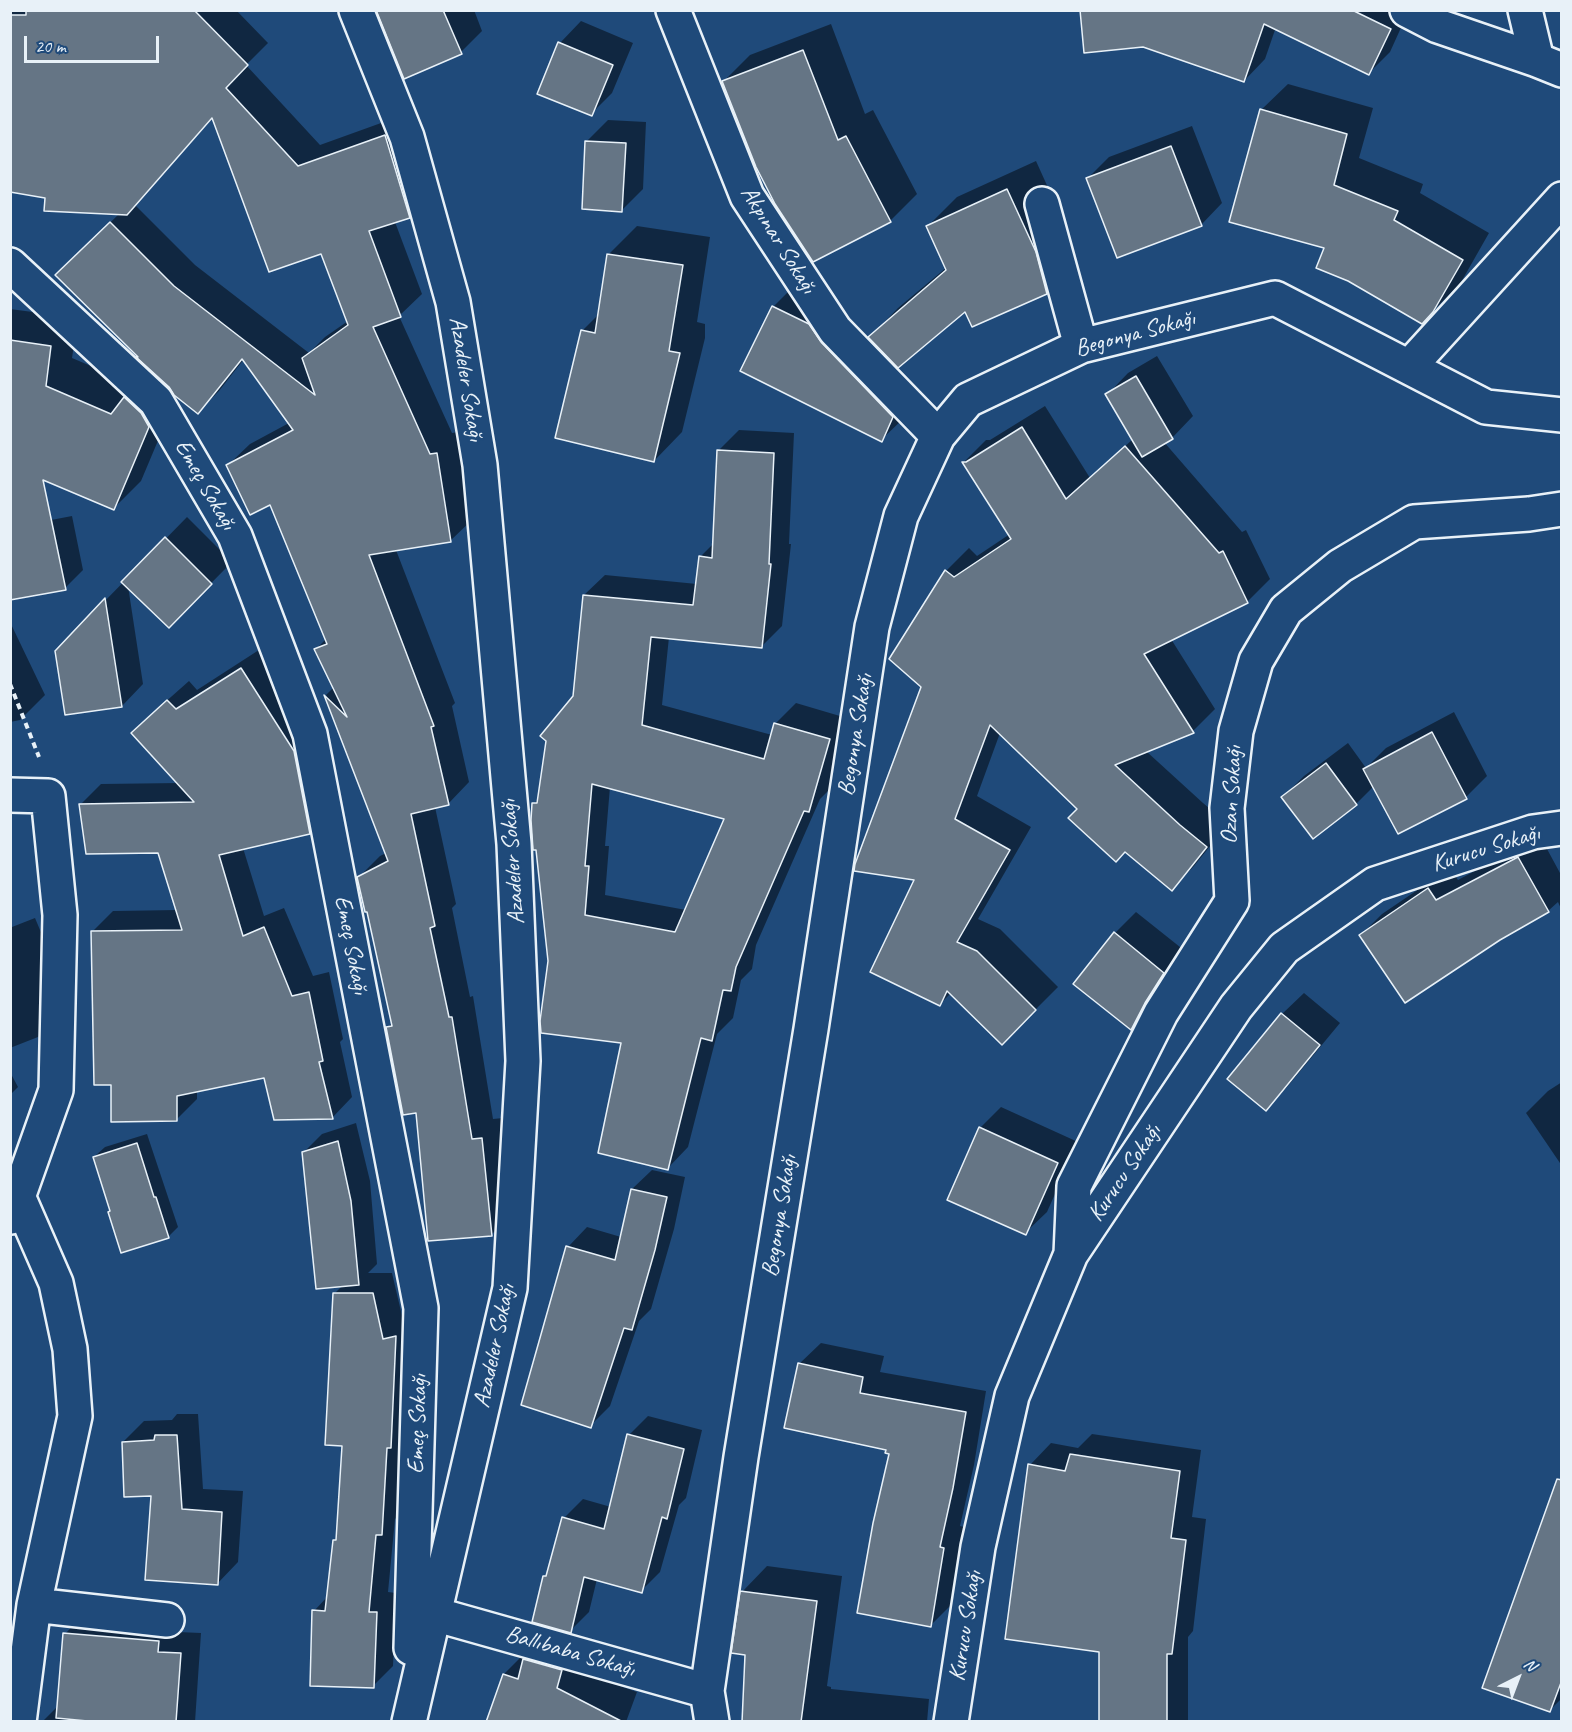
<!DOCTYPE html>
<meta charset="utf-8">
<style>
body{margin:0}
#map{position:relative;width:1572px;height:1732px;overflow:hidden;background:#1f4a7a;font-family:Caveat,sans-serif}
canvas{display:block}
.frame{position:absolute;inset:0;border:12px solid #e8f1f8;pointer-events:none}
.north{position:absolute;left:1488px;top:1648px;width:60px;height:60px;-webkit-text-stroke:4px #1f4a7a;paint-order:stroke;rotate:42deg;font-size:16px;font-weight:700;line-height:24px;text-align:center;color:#e8f1f8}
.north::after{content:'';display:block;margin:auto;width:21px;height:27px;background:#e8f1f8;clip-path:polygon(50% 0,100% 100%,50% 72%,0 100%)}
.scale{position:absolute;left:24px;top:36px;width:135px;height:27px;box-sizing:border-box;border:3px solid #e8f1f8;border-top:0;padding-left:8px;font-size:18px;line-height:21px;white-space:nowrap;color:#e8f1f8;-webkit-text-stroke:4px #1f4a7a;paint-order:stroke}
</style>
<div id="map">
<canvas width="1572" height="1732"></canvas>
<div class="frame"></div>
<div class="north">N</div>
<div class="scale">20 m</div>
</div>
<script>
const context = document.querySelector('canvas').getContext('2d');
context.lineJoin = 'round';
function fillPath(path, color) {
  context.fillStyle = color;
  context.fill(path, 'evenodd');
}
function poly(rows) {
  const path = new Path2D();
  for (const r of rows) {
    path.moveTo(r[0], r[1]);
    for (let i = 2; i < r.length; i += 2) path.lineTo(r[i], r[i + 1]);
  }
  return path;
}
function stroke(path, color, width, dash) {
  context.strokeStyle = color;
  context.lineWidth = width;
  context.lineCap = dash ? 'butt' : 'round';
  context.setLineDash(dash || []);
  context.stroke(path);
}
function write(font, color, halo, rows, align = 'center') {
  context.font = font + ' Caveat,sans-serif';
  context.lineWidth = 4.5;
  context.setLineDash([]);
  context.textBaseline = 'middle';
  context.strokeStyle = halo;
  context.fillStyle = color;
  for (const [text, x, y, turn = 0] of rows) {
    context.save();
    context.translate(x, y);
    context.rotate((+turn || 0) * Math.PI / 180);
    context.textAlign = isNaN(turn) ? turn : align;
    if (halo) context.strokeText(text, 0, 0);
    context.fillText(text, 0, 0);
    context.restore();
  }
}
fillPath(poly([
 [10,10,236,10,268,43,246,65,320,145,406,114,431,195,409,217,395,222,422,294,399,316,452,433,458,432,472,520,450,541,396,550,455,703,452,706,469,782,448,804,435,807,456,904,452,908,470,997,473,996,493,1119,503,1118,513,1213,492,1234,417,1112,387,1028,393,1022,368,910,359,877,380,856,386,853,326,695,334,687,316,649,326,639,271,503,228,465,250,444,289,423,244,359,219,391,198,412,172,392,176,398,141,481,113,509,10,462,10,309,78,318,72,358,138,386,153,371,78,254,120,213,10,191],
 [213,118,322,252,348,321,325,337,309,353,195,265,135,205],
 [378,10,474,10,482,31,461,52],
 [1081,10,1409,10,1390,52,1369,73,1276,27,1265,59,1244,81],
 [581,21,633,43,612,93,591,114,560,43],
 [831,24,865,114,873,110,917,194,890,221,723,82,750,55],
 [1288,84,1373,108,1359,158,1423,184,1420,193,1489,233,1460,284,1422,322,1326,247,1261,110],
 [608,120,646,122,643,189,622,210,586,142],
 [1192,126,1222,203,1201,225,1088,178,1109,157],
 [1036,161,1064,223,1075,264,1046,293,966,310,870,337,898,308,947,267,928,226,957,197],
 [637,226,710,237,697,322,705,324,705,338,682,432,654,461,557,437,583,330,600,313,609,254],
 [794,286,903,419,881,440,773,307],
 [1157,356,1193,416,1172,438,1164,442,1242,532,1246,530,1270,579,1247,602,1171,639,1215,709,1193,731,1146,751,1203,803,1228,824,1194,866,1172,889,1125,851,1000,733,977,796,1031,827,978,919,1000,929,1058,987,1002,1043,951,993,940,1004,916,879,923,686,891,659,946,571,969,548,977,556,1010,534,964,462,986,440,990,440,1045,406,1090,478,1133,439,1107,395,1128,373],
 [739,430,794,433,789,544,791,544,782,626,761,647,669,637,662,705,772,735,775,724,796,703,850,719,829,790,820,799,756,945,752,969,741,980,733,1018,717,1034,688,1147,668,1168,623,1042,550,961,534,804,539,798,575,696,584,595,605,575,697,584,700,557,714,543,718,451],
 [610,787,726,818,686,910,605,895,609,846,605,846],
 [72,516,83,570,65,588,25,525],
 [187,517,226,556,226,568,169,626,128,586,143,684,122,706,57,650],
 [10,622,45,695,20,720,10,722],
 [262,648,330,812,310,833,243,848,264,916,284,908,313,976,329,972,343,1039,340,1042,352,1097,332,1118,265,1076,197,1090,197,1099,176,1120,112,1083,92,932,113,911,177,910,159,852,80,805,101,784,179,783,154,712,189,681,197,690],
 [1454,712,1487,776,1466,797,1374,786,1356,804,1283,797,1304,776,1348,743,1366,768,1386,748],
 [1540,836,1560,873,1562,871,1562,911,1558,902,1548,911,1499,938,1361,935,1382,914,1450,868,1458,880],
 [1136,912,1185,951,1152,1007,1131,1028,1115,933],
 [35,918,64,987,63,1012,38,1037,10,1048,10,926,12,927],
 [1304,993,1340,1023,1287,1087,1266,1109,1229,1078,1282,1014],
 [10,1072,18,1087,10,1095],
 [1562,1082,1562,1166,1526,1113,1548,1091],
 [1001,1107,1078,1142,1047,1212,1025,1233,980,1128],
 [356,1123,370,1181,377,1264,368,1273,392,1273,403,1320,416,1317,401,1514,395,1519,388,1592,396,1593,393,1666,373,1686,314,1611,328,1596,334,1540,338,1537,344,1444,334,1294,344,1284,303,1153,322,1134],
 [147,1134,178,1227,168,1237,112,1210,94,1157,105,1147],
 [652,1170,685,1177,674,1229,651,1309,639,1321,610,1406,590,1426,568,1247,587,1227,621,1237,632,1189],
 [821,1343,884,1356,880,1372,986,1391,974,1465,960,1526,964,1527,952,1604,930,1626,891,1453,799,1364],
 [177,1414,198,1414,203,1489,243,1491,238,1562,217,1584,152,1494,123,1442,144,1421,172,1420],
 [648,1416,702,1430,686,1498,679,1505,660,1572,641,1591,597,1579,589,1612,570,1631,545,1576,549,1572,564,1518,583,1499,611,1507,629,1435],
 [1092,1434,1201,1450,1192,1517,1206,1519,1193,1631,1188,1637,1188,1722,1101,1722,1100,1651,1030,1465,1051,1443,1078,1448],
 [1562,1523,1562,1698,1550,1710],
 [767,1566,842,1576,827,1686,831,1687,831,1689,929,1699,927,1722,743,1722,747,1653,742,1592],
 [85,1613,178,1632,201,1633,195,1722,42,1722,59,1705,65,1634],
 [525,1653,578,1667,606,1681,637,1692,626,1722,487,1722,504,1674]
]), '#0007');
const building = poly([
 [26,10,194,10,248,65,226,88,298,166,385,135,410,218,369,231,401,317,373,327,430,454,437,453,451,542,369,555,434,726,431,727,449,805,411,814,435,926,430,928,449,1017,452,1017,472,1139,482,1138,492,1236,428,1241,416,1113,403,1115,386,1027,392,1026,367,912,365,912,357,877,388,861,324,695,347,717,314,649,327,644,270,505,250,515,226,465,293,430,242,359,198,414,174,395,169,387,136,357,138,357,55,275,110,222,174,286,315,395,302,358,348,325,321,254,269,272,212,118,127,215,44,211,45,198,10,192,10,15,26,15,26,10],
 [376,10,443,10,462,54,404,79,376,10],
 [1080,10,1352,10,1391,29,1369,75,1264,24,1244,82,1143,47,1084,53,1080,10],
 [558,42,613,65,592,116,537,94,558,42],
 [803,50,838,140,846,136,891,222,813,262,775,204,756,167,722,81,803,50],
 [1260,109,1347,134,1334,185,1398,211,1394,220,1463,260,1433,312,1422,324,1348,281,1316,268,1324,248,1229,222,1260,109],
 [585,141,626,143,622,212,582,209,585,141],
 [1171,146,1202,226,1117,258,1086,178,1171,146],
 [1007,189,1036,252,1047,294,972,327,965,312,898,368,868,337,946,270,926,226,1007,189],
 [607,254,683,265,669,351,680,353,654,462,555,438,581,330,595,333,607,254],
 [772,306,809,324,822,343,893,417,882,442,740,371,772,306],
 [10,340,51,346,46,386,111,414,124,397,141,413,149,427,114,510,43,480,66,590,10,600,10,340],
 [1136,376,1173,439,1142,457,1105,394,1136,376],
 [1022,427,1066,499,1125,446,1219,553,1223,551,1248,603,1144,654,1194,733,1115,765,1180,825,1207,847,1172,891,1125,852,1116,862,1068,818,1077,809,990,725,955,819,1010,850,957,942,977,951,1036,1010,1002,1045,947,991,940,1006,870,972,914,880,854,871,855,864,921,687,889,659,945,570,954,577,1011,539,962,462,966,462,1022,427],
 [717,450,774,453,769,564,771,564,762,648,651,637,642,725,764,759,774,723,830,739,809,812,804,811,736,967,731,991,723,990,712,1041,701,1038,668,1170,598,1153,621,1043,541,1033,540,1021,548,961,536,850,533,850,531,820,532,803,537,803,546,741,540,736,573,696,583,595,693,605,699,556,712,558,717,450],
 [592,784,724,819,675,932,585,915,589,866,585,866,592,784],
 [165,537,212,584,169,628,121,582,165,537],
 [105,598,122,707,65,715,55,651,105,598],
 [241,668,294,751,310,834,219,855,243,936,264,927,292,996,309,992,323,1061,319,1062,333,1119,274,1120,264,1078,177,1096,177,1121,111,1122,111,1085,94,1085,91,931,182,930,158,853,86,854,79,804,194,802,131,733,167,700,176,709,241,668],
 [1432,732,1467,799,1398,834,1363,769,1432,732],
 [1326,763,1357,805,1313,839,1281,797,1326,763],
 [1518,857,1549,912,1500,940,1405,1003,1359,935,1428,888,1436,900,1518,857],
 [1114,932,1164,973,1145,1003,1131,1030,1073,984,1114,932],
 [1281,1013,1320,1045,1266,1111,1227,1079,1281,1013],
 [979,1127,1058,1163,1026,1235,947,1200,979,1127],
 [338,1141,351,1201,359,1285,316,1289,302,1152,338,1141],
 [137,1143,154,1197,156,1197,169,1238,121,1253,108,1212,110,1211,93,1157,137,1143],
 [631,1189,667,1197,655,1250,632,1330,624,1328,591,1428,521,1405,566,1246,615,1260,631,1189],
 [333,1293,373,1293,383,1339,396,1336,391,1448,387,1448,382,1535,376,1535,369,1612,377,1612,374,1688,310,1686,312,1610,325,1611,333,1540,336,1540,342,1446,325,1445,333,1293],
 [798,1363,863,1377,860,1393,966,1412,953,1488,940,1547,944,1548,931,1627,857,1613,873,1523,889,1454,885,1453,886,1450,784,1428,798,1363],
 [627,1434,684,1449,667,1519,662,1517,642,1593,584,1577,571,1633,532,1622,543,1576,546,1576,562,1517,604,1529,627,1434],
 [155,1435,177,1435,182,1509,222,1512,218,1585,145,1580,151,1496,124,1497,122,1442,154,1440,155,1435],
 [1070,1454,1180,1471,1171,1538,1186,1540,1172,1654,1167,1654,1167,1722,1099,1722,1099,1652,1005,1639,1028,1464,1065,1471,1070,1454],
 [1557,1479,1562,1480,1562,1680,1550,1712,1482,1688,1557,1479],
 [740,1591,817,1601,801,1722,742,1722,745,1655,731,1653,740,1591],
 [63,1633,159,1641,158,1652,181,1653,176,1722,98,1722,56,1718,63,1633],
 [523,1659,562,1670,557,1688,623,1722,486,1722,503,1674,518,1679,523,1659]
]);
fillPath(building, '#657585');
stroke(building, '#e8f1f8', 1.5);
const street = poly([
 [356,10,407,137,453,302,480,465,514,844,523,1061,510,1288,409,1722],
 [673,10,747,196,835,330,938,436],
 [1407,10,1438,26,1537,60,1562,70],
 [1525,10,1537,60],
 [1042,204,1081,346],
 [10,265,156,401,235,536,310,734,421,1308,411,1648],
 [1409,367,1562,199],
 [10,795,48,796,60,915,56,1090,11,1217],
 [18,1196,56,1283,70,1349,75,1416,34,1605,19,1722],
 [1071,1254,1074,1186,1161,1013,1232,901,1227,808,1236,731,1256,661,1286,610,1340,566,1414,522,1529,514,1562,509],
 [34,1605,167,1620],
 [434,1614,707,1691],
 [712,1722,707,1691,741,1457,811,1029,872,627,901,516,938,436,968,400,1081,346,1275,298,1486,407,1562,415],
 [951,1722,978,1547,1012,1396,1071,1254,1236,1007,1284,948,1375,884,1533,832,1562,828]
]);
stroke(street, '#e8f1f8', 38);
stroke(poly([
 [10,684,39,757]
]), '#e8f1f8', 4, [6, 4.5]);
stroke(street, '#1f4a7a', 33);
write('24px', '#e8f1f8', '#1f4a7a', [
 ["Akpınar Sokağı",778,240,58],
 ["Begonya Sokağı",1135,334,-15],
 ["Azadeler Sokağı",466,379,81],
 ["Emeç Sokağı",205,485,60],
 ["Begonya Sokağı",856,735,-81],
 ["Ozan Sokağı",1232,795,-87],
 ["Kurucu Sokağı",1486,849,-17],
 ["Azadeler Sokağı",513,862,-94],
 ["Emeç Sokağı",351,945,79],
 ["Kurucu Sokağı",1125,1173,-56],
 ["Begonya Sokağı",780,1216,-81],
 ["Azadeler Sokağı",495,1346,-78],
 ["Emeç Sokağı",418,1424,-88],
 ["Kurucu Sokağı",966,1626,-81],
 ["Ballıbaba Sokağı",570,1652,16]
]);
</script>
